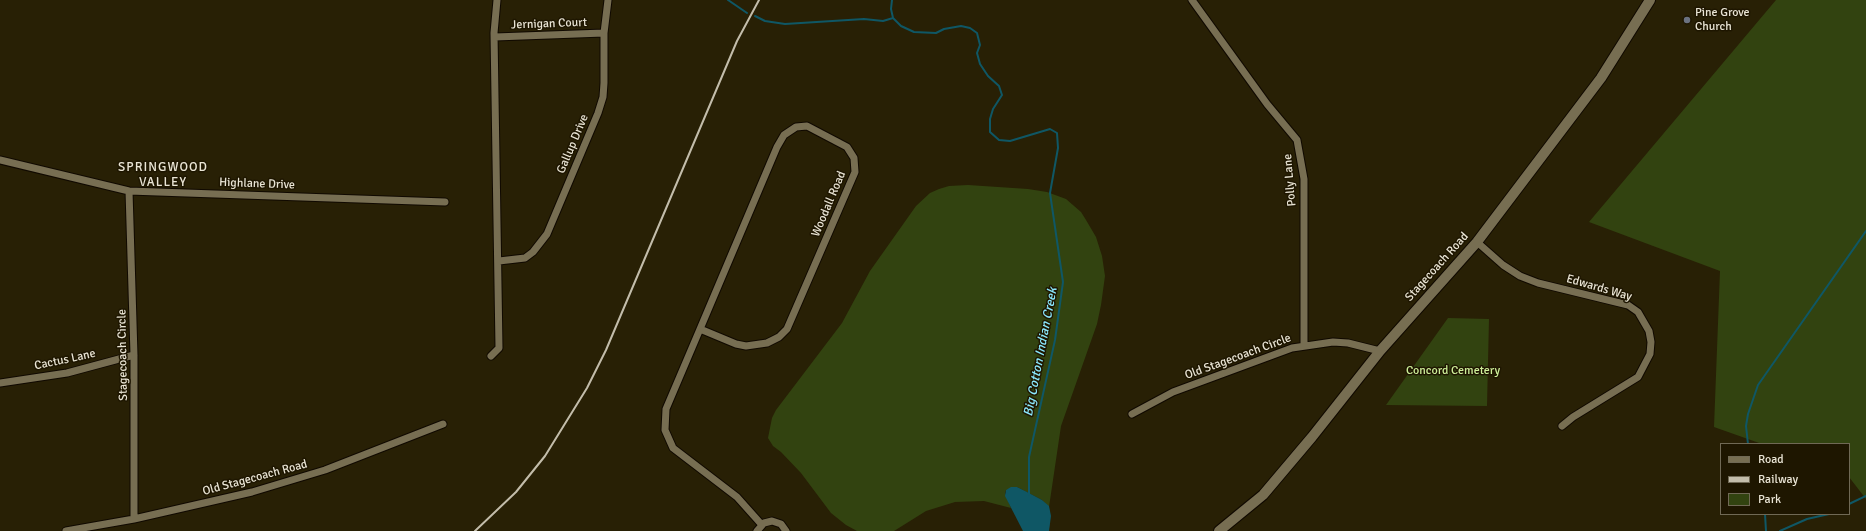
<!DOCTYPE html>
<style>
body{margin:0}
#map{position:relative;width:1866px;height:531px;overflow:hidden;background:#282005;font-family:Signika,sans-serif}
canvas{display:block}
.legend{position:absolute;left:1720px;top:443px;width:130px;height:72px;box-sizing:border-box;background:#1e1600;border:1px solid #706955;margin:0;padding:5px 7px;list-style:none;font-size:12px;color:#eae5d5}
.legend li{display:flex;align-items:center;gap:8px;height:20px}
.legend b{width:20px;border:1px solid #706955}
</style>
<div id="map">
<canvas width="1866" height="531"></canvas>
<ul class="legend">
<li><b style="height:5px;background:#776e52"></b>Road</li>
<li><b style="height:5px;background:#c3bdab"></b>Railway</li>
<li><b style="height:11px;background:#324310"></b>Park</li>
</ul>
</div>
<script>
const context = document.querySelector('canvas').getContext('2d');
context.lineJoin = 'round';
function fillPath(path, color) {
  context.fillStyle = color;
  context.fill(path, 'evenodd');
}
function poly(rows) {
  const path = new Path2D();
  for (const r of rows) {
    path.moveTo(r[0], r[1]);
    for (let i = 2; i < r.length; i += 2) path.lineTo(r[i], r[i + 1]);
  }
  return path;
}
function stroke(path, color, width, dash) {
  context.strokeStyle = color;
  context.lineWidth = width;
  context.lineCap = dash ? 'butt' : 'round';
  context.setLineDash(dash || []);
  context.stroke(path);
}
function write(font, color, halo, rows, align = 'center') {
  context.font = font + ' Signika,sans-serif';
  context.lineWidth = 3;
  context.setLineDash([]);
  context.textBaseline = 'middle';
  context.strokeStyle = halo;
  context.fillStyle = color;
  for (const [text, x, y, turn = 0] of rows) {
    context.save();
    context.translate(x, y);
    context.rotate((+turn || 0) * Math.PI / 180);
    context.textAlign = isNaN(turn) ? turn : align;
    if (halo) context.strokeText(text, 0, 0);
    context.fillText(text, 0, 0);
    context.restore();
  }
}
fillPath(poly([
 [1776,0,1866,0,1866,499,1849,477,1849,444,1762,444,1714,427,1720,271,1589,222],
 [968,185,1028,189,1047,192,1066,199,1081,212,1086,220,1096,237,1102,256,1105,276,1101,305,1097,324,1061,426,1049,507,1042,500,1017,487,1006,490,1005,493,1011,508,984,501,955,502,926,511,894,531,857,531,846,525,831,513,801,473,781,452,773,446,768,438,772,418,776,410,842,323,870,271,916,206,930,193,939,189,949,186],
 [1448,318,1489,319,1487,406,1386,405]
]), '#324310');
fillPath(poly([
 [1011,487,1017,487,1027,492,1042,500,1049,506,1051,516,1049,531,1023,531,1005,496,1006,490]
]), '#0f5765');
stroke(poly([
 [728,0,747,13],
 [892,0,891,9,893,18,901,26,914,32,936,33,944,29,961,26,970,28,977,33,980,45,977,53,980,64,988,76,999,86,1002,95,993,109,990,119,990,132,999,140,1010,141,1050,129,1057,133,1058,148,1050,193,1063,282,1055,340,1029,457,1029,495],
 [755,16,765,21,785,24,864,19,883,21,893,18],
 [1748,444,1746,426,1748,414,1758,385,1866,231],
 [1849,504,1866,496],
 [1765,514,1766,531],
 [1780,531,1807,519,1829,514]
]), '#0f5765', 2);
const street = poly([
 [1192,0,1267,104,1297,140,1304,179,1304,345],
 [495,37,604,33],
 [0,160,129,191,445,202],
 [129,191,134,355,134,519],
 [1477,242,1503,265,1520,276,1538,283,1628,305,1638,312,1649,331,1651,342,1650,354,1638,377,1573,417,1562,426],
 [499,261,525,258,533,252,547,234,598,113,603,97,604,83,604,33,608,0],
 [700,329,777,147,784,135,796,127,807,126,847,147,854,158,855,172,787,329,779,337,767,343,746,346,736,344,700,329,666,409,665,430,673,448,737,497,762,525],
 [491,356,499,348,494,33,497,0],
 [0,383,67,373,134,355],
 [1132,414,1173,392,1292,348,1333,342,1348,343,1380,351],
 [66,531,134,519,252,492,325,470,443,424],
 [757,531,764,523,772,521,781,524,786,531]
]);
const secondary = poly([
 [1219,531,1263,495,1312,437,1380,351,1477,242,1601,78,1650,0]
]);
stroke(street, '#100900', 9);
stroke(secondary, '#100900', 12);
stroke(street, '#776e52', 7);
stroke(secondary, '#776e52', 10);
stroke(poly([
 [475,531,516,492,545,456,587,388,606,350,737,41,759,0]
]), '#c3bdab', 2);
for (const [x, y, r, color] of [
 [1687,20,4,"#6b7280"]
]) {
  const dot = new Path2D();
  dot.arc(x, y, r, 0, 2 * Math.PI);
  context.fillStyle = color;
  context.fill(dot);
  stroke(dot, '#1e1600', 1.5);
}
write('12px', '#eae5d5', '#1e1600', [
 ["Pine Grove",1695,13],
 ["Church",1695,27]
], 'left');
write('12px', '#eae5d5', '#1e1600', [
 ["Jernigan Court",549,24,-2],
 ["Gallup Drive",573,144,-67],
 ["Polly Lane",1290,180,-95],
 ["Highlane Drive",257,184,2],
 ["Woodall Road",829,204,-67],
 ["Stagecoach Road",1437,267,-48],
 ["Edwards Way",1599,288,16],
 ["Stagecoach Circle",123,355,-91],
 ["Old Stagecoach Circle",1238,357,-20],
 ["Cactus Lane",65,360,-12],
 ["Old Stagecoach Road",255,478,-15]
]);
write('12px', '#ceef99', '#1e1600', [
 ["Concord Cemetery",1453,371]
]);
context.letterSpacing = '1px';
write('13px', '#eae5d5', '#1e1600', [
 ["SPRINGWOOD",163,168],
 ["VALLEY",163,183]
]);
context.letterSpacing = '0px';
write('italic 13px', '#8be8fd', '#1e1600', [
 ["Big Cotton Indian Creek",1041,352,-79]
]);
</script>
